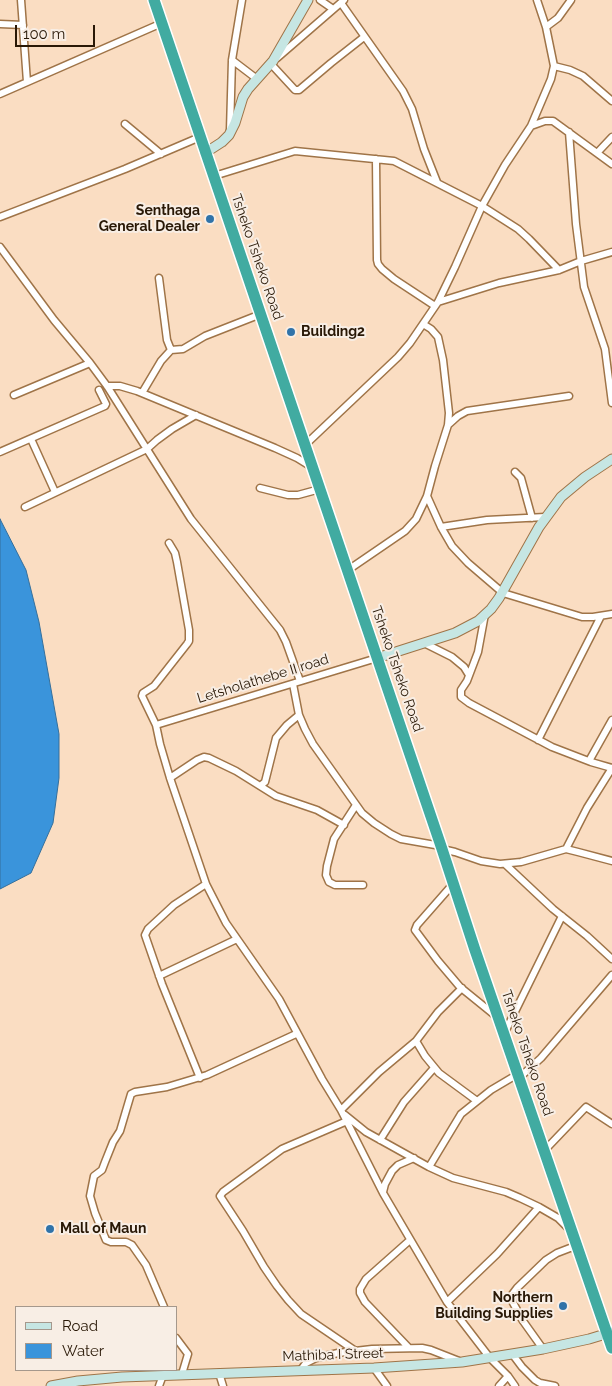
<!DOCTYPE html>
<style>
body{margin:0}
#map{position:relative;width:612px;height:1386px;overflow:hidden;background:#faddc2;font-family:Raleway,sans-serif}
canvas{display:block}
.legend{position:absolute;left:15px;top:1306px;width:162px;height:65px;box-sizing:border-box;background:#f8eee5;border:1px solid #a5988c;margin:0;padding:6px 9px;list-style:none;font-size:15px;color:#291806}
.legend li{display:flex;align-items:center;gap:10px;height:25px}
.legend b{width:25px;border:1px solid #a5988c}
.scale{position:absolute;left:15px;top:25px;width:80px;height:22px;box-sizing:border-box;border:2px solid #291806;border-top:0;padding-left:6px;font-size:15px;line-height:18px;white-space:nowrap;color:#291806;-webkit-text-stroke:4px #f8eee5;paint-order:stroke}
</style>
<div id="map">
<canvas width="612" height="1386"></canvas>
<ul class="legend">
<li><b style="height:6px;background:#c6e6e3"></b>Road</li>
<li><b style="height:14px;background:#3a94db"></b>Water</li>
</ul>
<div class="scale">100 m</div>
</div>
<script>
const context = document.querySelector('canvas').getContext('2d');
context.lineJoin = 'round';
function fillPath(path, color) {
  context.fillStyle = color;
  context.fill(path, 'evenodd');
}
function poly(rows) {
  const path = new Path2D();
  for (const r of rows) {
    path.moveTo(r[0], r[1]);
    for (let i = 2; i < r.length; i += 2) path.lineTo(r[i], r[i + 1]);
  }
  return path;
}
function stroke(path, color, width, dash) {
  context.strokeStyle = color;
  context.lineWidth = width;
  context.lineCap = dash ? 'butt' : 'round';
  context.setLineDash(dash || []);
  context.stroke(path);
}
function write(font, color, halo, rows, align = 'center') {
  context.font = font + ' Raleway,sans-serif';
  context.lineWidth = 4;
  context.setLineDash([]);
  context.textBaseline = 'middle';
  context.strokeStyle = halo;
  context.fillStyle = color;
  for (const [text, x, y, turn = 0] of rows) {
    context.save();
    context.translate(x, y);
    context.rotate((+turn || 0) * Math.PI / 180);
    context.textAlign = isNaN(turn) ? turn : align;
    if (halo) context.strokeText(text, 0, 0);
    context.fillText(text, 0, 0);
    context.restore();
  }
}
const water = poly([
 [0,519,26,570,39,622,59,734,59,778,53,823,31,873,0,889,0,519]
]);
fillPath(water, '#3a94db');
stroke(water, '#356f9b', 1);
const street = poly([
 [21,0,27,82],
 [320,0,333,9],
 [341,3,403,91,412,109,424,149,437,182],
 [0,24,23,25],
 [546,27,558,18,571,0],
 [277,58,344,0],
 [232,60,257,79],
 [271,64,295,90,299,90,331,63,364,37],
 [554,66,570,70,583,76,612,101],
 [0,94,162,23],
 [125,124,161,154],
 [531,126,545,121,553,121,612,164],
 [230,130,232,60,242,0],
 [569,132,576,224,584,287,605,349,612,403],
 [597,153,612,137],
 [376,159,377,260,378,264,382,269,394,279,435,306],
 [214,176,295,151,394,161,482,206,518,229,529,239,559,270],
 [0,217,125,169,200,137],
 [0,247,54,320,90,363,107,386,191,519,280,630,286,642,300,681],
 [159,278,167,340,171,350],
 [438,302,499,283,559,270,581,261,612,252],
 [107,386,120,386,137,391,275,448,297,458,310,466],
 [142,393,161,361,171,350,183,349,205,336,261,314],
 [14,395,90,363],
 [448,425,458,416,467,411,569,396],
 [31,439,55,492],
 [305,445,398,357,410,343,438,302,455,267,482,206,505,165,531,126,551,79,554,66,546,27,537,0],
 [0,452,105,406,106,404,99,390],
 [515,472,521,478,532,518],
 [260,488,288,495,298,495,320,489],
 [427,496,441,527,452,546,468,563,503,593,582,617,593,617,612,614],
 [25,507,147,449,157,440,172,429,196,415],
 [441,527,487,520,545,517],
 [169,543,175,553,177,562,189,630,189,641,187,644,154,686,143,693,142,696,156,725,160,744,170,778,206,884,226,923,279,999,322,1079,341,1110,383,1193,447,1302,490,1358,508,1376,515,1386],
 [348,570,405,531,416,519,427,496,435,466,448,425,449,413,443,360,438,337,431,329,423,324],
 [485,614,478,652,467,681,461,690,461,697,469,703,552,747,591,762,612,768],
 [424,643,452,657,464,667,469,675],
 [293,684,299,715,305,729,313,744,362,813,374,823,391,834,401,839,441,846],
 [156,725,377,658],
 [538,740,601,616],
 [589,761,612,720],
 [170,778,197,760,204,757,209,758,236,771,276,796,317,810,344,825],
 [260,786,265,782,276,738,287,725,299,715],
 [356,805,334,839,327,866,326,875,329,882,335,885,363,885],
 [442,849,455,852,481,861,500,864,521,862,566,849,578,852,612,861],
 [566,849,587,808,612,768],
 [505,864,553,909,587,936,612,959],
 [453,884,417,925,415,930,438,961,460,987,497,1017],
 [159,976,237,939],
 [462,988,438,1012,416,1041,425,1056,439,1073,477,1101],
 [504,1034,562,916],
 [200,1078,162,984,145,935,148,929,174,905,206,884],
 [519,1078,541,1058,612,975],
 [341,1110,379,1072,416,1041],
 [345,1115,366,1132,429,1167,453,1178,506,1192,520,1198,539,1207,558,1218,568,1228],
 [347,1121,282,1149,223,1192,220,1196,243,1231,264,1267,277,1286,288,1300,301,1314,354,1350],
 [380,1140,404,1102,434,1068],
 [544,1151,586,1107,612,1124],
 [429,1167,461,1114,491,1090,518,1074],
 [383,1192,385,1184,392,1171,398,1165,414,1158],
 [447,1302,497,1254,539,1207],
 [164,1307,146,1265,132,1245,126,1242,111,1242,106,1240,95,1213,90,1196,94,1176,102,1170,105,1162,113,1142,120,1131,131,1094,135,1092,167,1087,207,1075,296,1034],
 [176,1338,188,1354,182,1374],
 [409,1348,365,1302,360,1293,360,1289,366,1279,410,1240],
 [543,1349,523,1321,511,1299,511,1296,517,1288,546,1260,557,1253,570,1248,577,1247],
 [513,1355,522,1367,535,1380,540,1383,555,1386],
 [374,1368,387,1386],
 [300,1371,306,1363,316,1358,338,1353,372,1349,422,1348,431,1350,459,1361],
 [219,1373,223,1386],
 [159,1386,163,1375],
 [499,1386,508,1376]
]);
const secondary = poly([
 [205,153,222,142,229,135,235,123,243,97,248,89,273,61,308,0],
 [377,658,455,633,478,621,491,609,499,598,539,527,561,497,585,477,612,459],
 [51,1386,78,1381,122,1377,374,1368,462,1362,543,1349,589,1339,612,1332]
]);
const highway = poly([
 [154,0,442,849,475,950,612,1348]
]);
stroke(street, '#9f7448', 9);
stroke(secondary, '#9f7448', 11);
stroke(highway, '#fff', 14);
stroke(street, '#fff', 6);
stroke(secondary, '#c6e6e3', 9);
stroke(highway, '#41aba1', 11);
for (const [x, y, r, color] of [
 [210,219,5,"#3073a9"],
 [291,332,5,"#3073a9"],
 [50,1229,5,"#3073a9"],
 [563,1306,5,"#3073a9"]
]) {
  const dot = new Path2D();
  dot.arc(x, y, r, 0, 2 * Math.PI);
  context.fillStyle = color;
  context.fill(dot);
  stroke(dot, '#f8eee5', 2);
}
write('bold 14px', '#291806', '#f8eee5', [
 ["Senthaga",200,211],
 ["General Dealer",200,227],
 ["Building2",301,332,"left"],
 ["Mall of Maun",60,1229,"left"],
 ["Northern",553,1298],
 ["Building Supplies",553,1314]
], 'right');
write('14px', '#291806', '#f8eee5', [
 ["Tsheko Tsheko Road",257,257,71],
 ["Tsheko Tsheko Road",397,669,71],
 ["Letsholathebe II road",263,679,-17],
 ["Tsheko Tsheko Road",527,1053,71],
 ["Mathiba I Street",333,1355,-2]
]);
</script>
